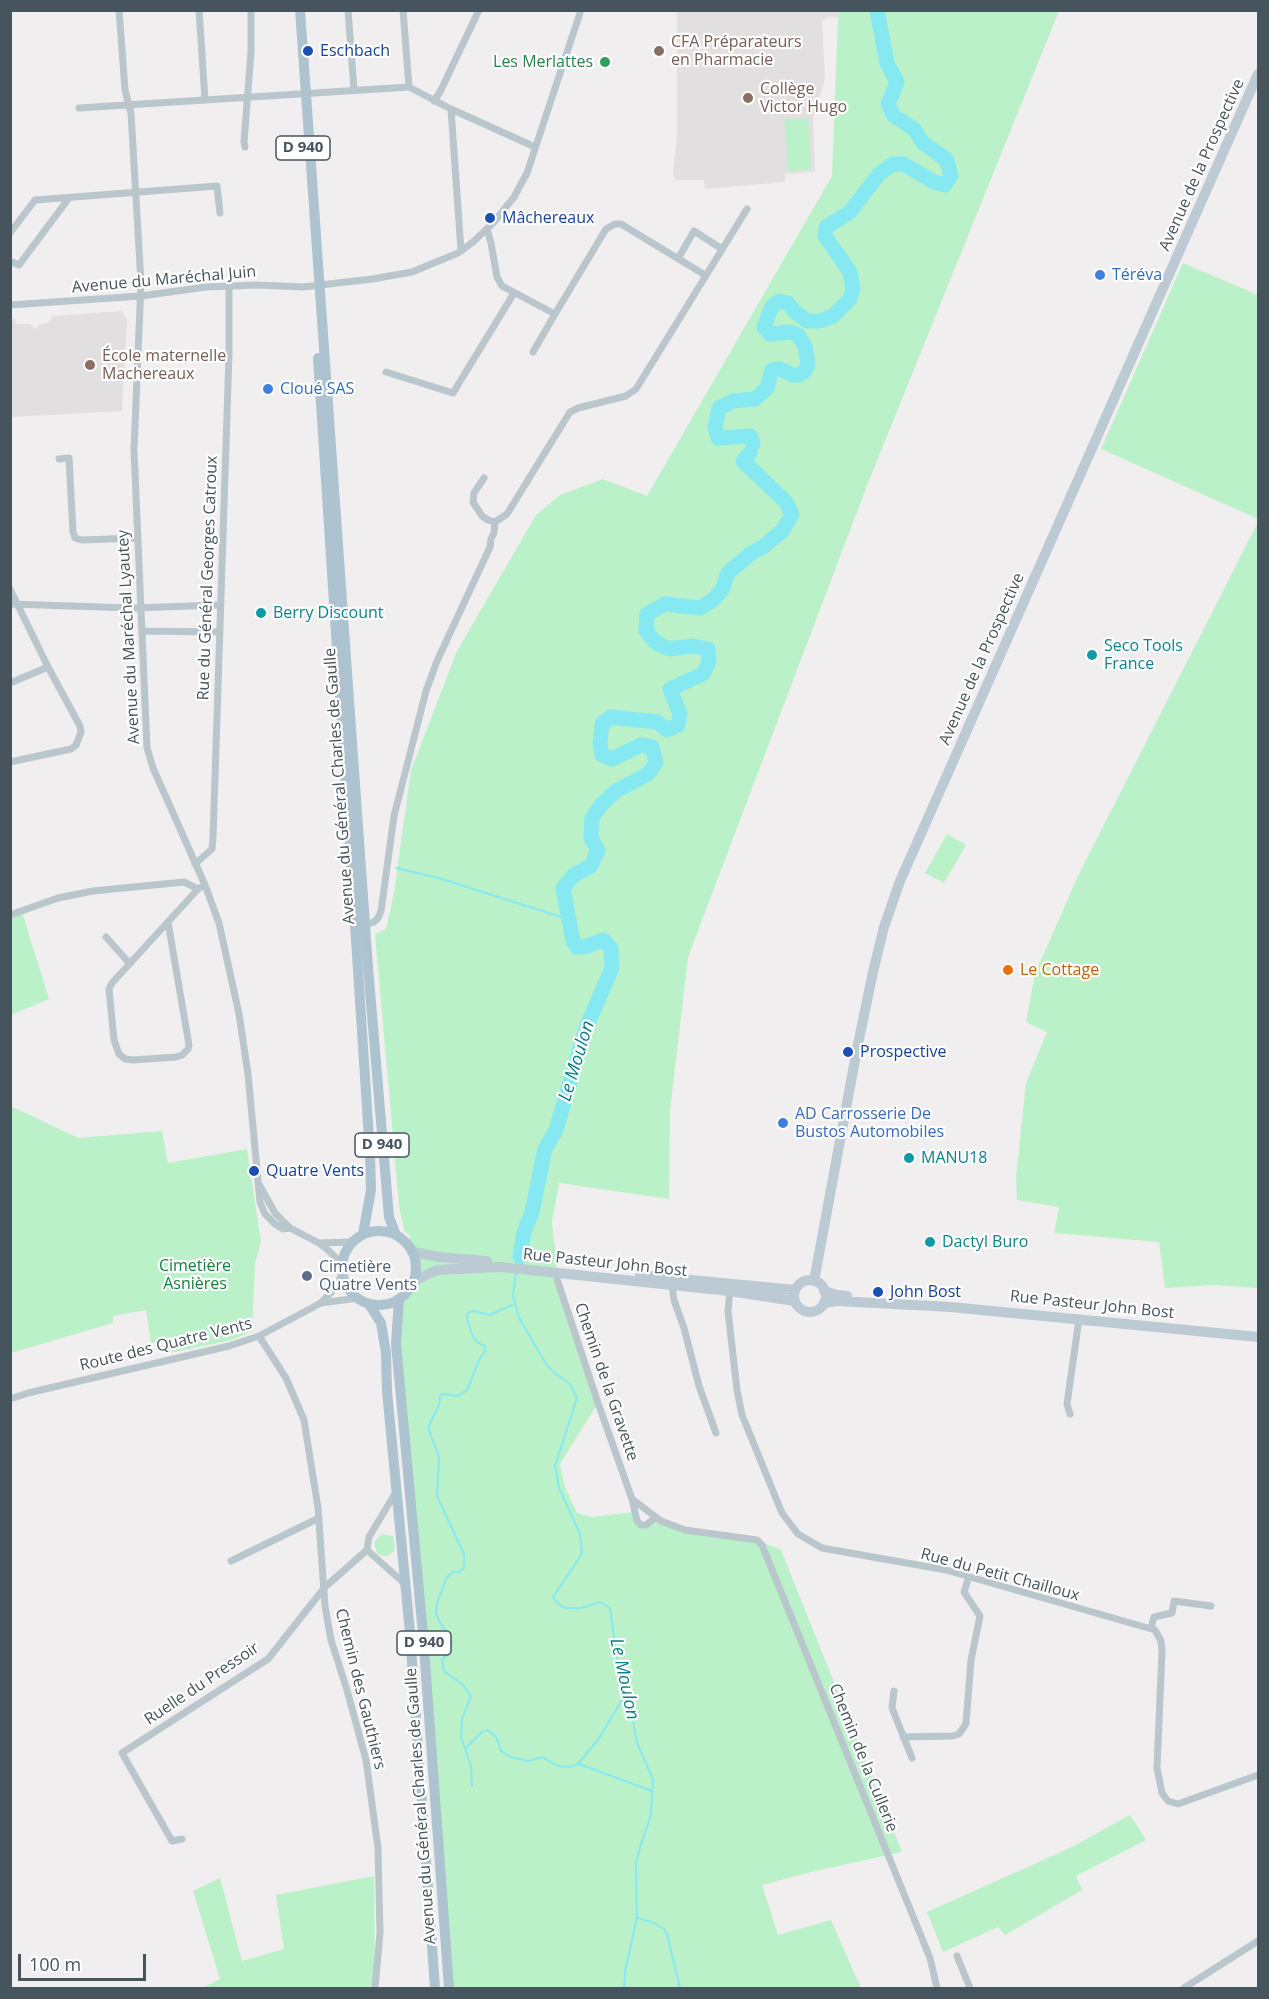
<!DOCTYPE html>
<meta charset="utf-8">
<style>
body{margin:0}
#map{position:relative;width:1269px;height:1999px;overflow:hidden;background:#f1eeef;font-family:"Open Sans",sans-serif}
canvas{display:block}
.frame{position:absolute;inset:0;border:12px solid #46555d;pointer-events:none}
.scale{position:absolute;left:18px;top:1954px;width:128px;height:27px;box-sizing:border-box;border:3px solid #46555d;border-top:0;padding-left:8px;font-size:18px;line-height:21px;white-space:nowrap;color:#46555d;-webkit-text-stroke:4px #fff;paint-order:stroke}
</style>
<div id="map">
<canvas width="1269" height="1999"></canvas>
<div class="frame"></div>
<div class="scale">100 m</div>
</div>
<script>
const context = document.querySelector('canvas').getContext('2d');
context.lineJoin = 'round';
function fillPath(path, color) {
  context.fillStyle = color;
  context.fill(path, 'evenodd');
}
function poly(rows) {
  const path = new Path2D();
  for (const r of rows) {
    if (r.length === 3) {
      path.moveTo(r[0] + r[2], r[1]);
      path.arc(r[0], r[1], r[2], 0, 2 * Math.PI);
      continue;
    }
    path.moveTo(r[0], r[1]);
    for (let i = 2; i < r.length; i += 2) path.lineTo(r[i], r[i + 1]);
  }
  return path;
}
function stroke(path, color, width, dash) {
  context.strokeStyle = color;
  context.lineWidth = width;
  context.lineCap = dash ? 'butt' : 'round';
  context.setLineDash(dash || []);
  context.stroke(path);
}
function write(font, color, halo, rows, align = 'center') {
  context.font = font + ' "Open Sans",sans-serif';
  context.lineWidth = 4.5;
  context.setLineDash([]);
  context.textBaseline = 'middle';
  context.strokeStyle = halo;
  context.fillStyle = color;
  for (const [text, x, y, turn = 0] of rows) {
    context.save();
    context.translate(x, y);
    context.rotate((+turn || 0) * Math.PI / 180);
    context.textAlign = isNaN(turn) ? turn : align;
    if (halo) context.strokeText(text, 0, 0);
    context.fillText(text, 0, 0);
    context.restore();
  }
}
fillPath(poly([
 [677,11,840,11,838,18,828,17,822,22,825,79,813,117,815,172,785,174,785,182,705,189,704,180,676,180,673,174,677,135],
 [122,311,127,320,122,411,11,417,11,319,15,319,16,324,30,324,35,329,40,324,47,323,53,316]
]), '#e2dfe1');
fillPath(poly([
 [840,11,1059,11,868,483,688,957,670,1111,669,1199,559,1183,552,1222,558,1279,598,1403,560,1464,565,1487,577,1513,592,1517,634,1512,641,1525,655,1518,685,1530,757,1540,781,1550,902,1852,815,1871,762,1885,778,1935,831,1920,861,1988,449,1988,398,1367,399,1299,411,1289,416,1271,416,1262,408,1244,411,1237,404,1230,399,1205,375,934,386,929,394,893,411,770,457,651,536,515,560,495,603,479,647,496,832,176,838,18],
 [808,118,811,170,788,171,785,119],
 [1183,263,1258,295,1258,519,1101,449],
 [1258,522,1258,1288,1215,1285,1165,1288,1159,1242,1054,1233,1059,1207,1017,1200,1016,1178,1026,1083,1047,1032,1026,1022,1035,974,1078,876],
 [947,834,966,845,944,883,925,873],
 [21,909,49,999,11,1015,10,915],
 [11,1106,78,1138,162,1131,168,1163,247,1149,261,1242,255,1263,252,1331,232,1340,169,1353,165,1349,164,1341,151,1343,146,1310,113,1316,113,1323,11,1353],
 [382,1534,393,1536,395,1550,388,1556,382,1556,377,1553,375,1547,374,1542],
 [1130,1815,1146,1840,1076,1876,1082,1890,1005,1935,998,1927,943,1952,927,1912,1072,1847],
 [374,1876,375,1986,358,1988,202,1988,220,1979,193,1891,220,1878,242,1961,284,1949,276,1895]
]), '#bbf1c8');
stroke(poly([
 [396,868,439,878,561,917,567,917],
 [518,1264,520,1257],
 [516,1273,513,1296,519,1318,545,1362,553,1372,570,1384,577,1398,555,1466,559,1488,580,1534,582,1554,553,1597,557,1603,565,1608,581,1608,600,1602,610,1608,619,1673,629,1696,637,1743,653,1779,651,1815,640,1847,636,1864,637,1918,625,1971,624,1988],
 [467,1747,482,1732,488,1730,497,1738,501,1751,510,1757,528,1761,542,1757,558,1766,571,1767,578,1764,599,1738,627,1692],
 [579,1764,652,1791],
 [472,1786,471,1766,461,1737,462,1719,471,1696,463,1685,444,1671,442,1660,451,1650,452,1641,438,1619,436,1613,437,1603,447,1577,453,1572,459,1572,464,1568,464,1554,437,1496,439,1457,428,1428,439,1405,440,1396,442,1394,458,1396,467,1390,480,1358,485,1351,485,1346,477,1342,473,1336,468,1323,467,1315,469,1312,474,1311,490,1315,512,1305],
 [638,1918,654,1923,664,1929,667,1934,680,1988]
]), '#86e8f0', 2);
stroke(poly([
 [753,444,750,436,718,438,715,427,719,408,733,401,755,399,767,388,772,370,780,369,793,375,799,375,805,371,808,365,805,346,798,335,790,332,770,334,764,327,772,307,779,301,788,303,794,311,807,321,820,321,833,316,850,299,853,289,850,272,825,236,826,227,850,212,879,174,893,164,903,164,934,182,945,185,951,175,946,159,923,143,914,129,894,116,888,104,897,82,887,63,877,10],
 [520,1257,524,1232,532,1212,545,1149,556,1130,586,1028,612,968,611,948,603,940,584,947,577,947,573,941,563,888,574,875,591,866,598,850,591,838,592,818,601,805,616,791,648,774,656,763,652,747,641,745,612,759,602,755,600,743,602,724,610,717,657,722,667,730,678,725,680,714,670,689,703,674,709,662,708,649,692,646,669,649,655,642,646,631,647,614,665,604,700,608,713,600,722,590,728,573,750,554,764,546,782,531,792,515,786,502,743,461,750,453]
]), '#86e8f0', 15);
stroke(poly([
 [119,10,125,90,131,113,141,283,134,450,147,748,153,768,205,885,219,923,239,1014,248,1074,260,1202,265,1214,275,1224,283,1229,290,1228],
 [199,10,205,100],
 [348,10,354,90],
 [403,10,409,87],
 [434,101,440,92,479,10],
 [79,108,409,87,451,109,535,147],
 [451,109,461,251],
 [245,147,244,142,251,52,251,10],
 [487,229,491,243,497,277,502,286,555,314,606,229,615,224,621,224,705,275],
 [10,233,35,200,217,186,220,213],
 [679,257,694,231,722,249],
 [10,261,19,265,69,198],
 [10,305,141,296,206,287,257,285,303,287,372,279,412,272,458,253,473,242,494,222,514,197,527,173,581,10],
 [533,352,555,314],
 [386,372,453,393,514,293],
 [59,459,69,458,73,532,75,538,82,540,137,538],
 [484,478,474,493,473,502,482,516,488,520,495,522],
 [495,522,507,514,570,412,578,408,626,396,636,389,747,209],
 [10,589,48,667,80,726,81,732,76,745,71,749,10,762],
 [10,604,131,608,220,605],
 [142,631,220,632],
 [10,683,48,667],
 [195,864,212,849,213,838,229,354,229,286],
 [10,915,58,898,93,891,184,882,198,889],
 [168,922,189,1045,188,1049,182,1055,176,1057,133,1060,125,1059,119,1054,114,1040,109,989,112,983,198,889,205,885],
 [362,926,374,922,378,918,381,911,394,816,426,691,437,661,490,547,491,539,494,533,495,522],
 [106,937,130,964],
 [260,1186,275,1213,290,1228],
 [288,1227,319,1243,328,1250,342,1264],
 [319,1243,352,1242],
 [557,1273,557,1279,598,1403,632,1499,661,1521,685,1530,757,1540,762,1545,930,1958,937,1988],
 [672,1286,674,1300,684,1328,699,1386,716,1433],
 [730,1288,728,1311,737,1390,742,1415,782,1513,798,1534,822,1548,946,1570,1155,1630,1161,1641,1162,1651,1157,1768,1162,1793,1168,1801,1178,1804,1258,1775],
 [321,1303,358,1298],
 [259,1336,286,1378,304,1420,318,1508,325,1606,331,1640,347,1690,366,1760,378,1848,380,1933,375,1988],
 [10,1399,28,1393,229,1346,259,1336,321,1303,334,1289,342,1275],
 [1070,1414,1067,1404,1079,1319],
 [632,1499,637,1521,641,1525,646,1525,655,1518],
 [367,1550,369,1537,396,1492],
 [367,1550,405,1584],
 [231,1561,319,1518],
 [1151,1628,1154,1617,1172,1613,1174,1601,1211,1606],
 [894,1691,892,1708,912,1758],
 [903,1737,953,1736,959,1734,966,1724,971,1660,979,1621,980,1616,964,1592,969,1576],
 [182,1839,172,1841,122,1753,268,1659,325,1587,367,1550],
 [957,1956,970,1988],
 [1184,1988,1258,1941]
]), '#b9c6cc', 7);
stroke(poly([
 [413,1252,439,1257,487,1261],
 [640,1275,795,1290],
 [810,1296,16],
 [414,1281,437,1270,501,1267,729,1291,795,1301],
 [814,1281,857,1049,873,972,884,927,900,881,1258,74],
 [824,1291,837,1295,847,1296],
 [824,1303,837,1301,951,1307,1258,1337]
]), '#bbcad3', 10);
stroke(poly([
 [300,10,368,967,389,1217,396,1235],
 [318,358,370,1154,371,1190,363,1234],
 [379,1268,37],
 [399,1299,396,1344,423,1634,449,1988],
 [369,1304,381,1323,386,1353,387,1391,410,1633,435,1988]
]), '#adc3cf', 10);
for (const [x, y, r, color] of [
 [308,51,6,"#1a4fb4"],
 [659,51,6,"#8d6e63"],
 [605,62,6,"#2e9e5b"],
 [748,98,6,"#8d6e63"],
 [490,218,6,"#1a4fb4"],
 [1100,275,6,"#3f7fe0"],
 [90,365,6,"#8d6e63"],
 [268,389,6,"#3f7fe0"],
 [261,613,6,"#0f9aa8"],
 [1092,655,6,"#0f9aa8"],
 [1008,970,6,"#e8710a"],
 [848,1052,6,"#1a4fb4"],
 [783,1123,6,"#3f7fe0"],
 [909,1158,6,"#0f9aa8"],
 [254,1171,6,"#1a4fb4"],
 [930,1242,6,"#0f9aa8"],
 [307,1276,6,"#5c6f8a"],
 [878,1292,6,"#1a4fb4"]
]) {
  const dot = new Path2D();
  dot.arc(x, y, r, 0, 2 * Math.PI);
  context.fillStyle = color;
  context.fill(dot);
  stroke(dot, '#fff', 2);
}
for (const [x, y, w] of [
 [303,148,54],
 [382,1145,54],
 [424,1643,54]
]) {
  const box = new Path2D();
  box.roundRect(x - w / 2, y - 12, w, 24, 4.5);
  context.fillStyle = '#fff';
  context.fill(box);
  stroke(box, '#46555d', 1.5);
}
write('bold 15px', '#46555d', null, [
 ["D 940",303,148],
 ["D 940",382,1145],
 ["D 940",424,1643]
]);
write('16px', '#785e54', '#fff', [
 ["CFA Préparateurs",671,42],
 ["en Pharmacie",671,60],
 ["Collège",760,89],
 ["Victor Hugo",760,107],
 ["École maternelle",102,356],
 ["Machereaux",102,374]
], 'left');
write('16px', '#164399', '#fff', [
 ["Eschbach",320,51],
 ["Mâchereaux",502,218],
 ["Prospective",860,1052],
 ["Quatre Vents",266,1171],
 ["John Bost",890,1292]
], 'left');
write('16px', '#27864d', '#fff', [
 ["Les Merlattes",593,62]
], 'right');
write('16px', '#46555d', '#fff', [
 ["Avenue de la Prospective",1202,165,-66],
 ["Avenue du Maréchal Juin",164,280,-5],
 ["Rue du Général Georges Catroux",208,578,-88],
 ["Avenue du Maréchal Lyautey",129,637,-93],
 ["Avenue de la Prospective",982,659,-66],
 ["Avenue du Général Charles de Gaulle",340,786,-94],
 ["Rue Pasteur John Bost",605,1263,6],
 ["Rue Pasteur John Bost",1092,1305,6],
 ["Route des Quatre Vents",166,1345,-14],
 ["Chemin de la Gravette",606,1382,71],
 ["Rue du Petit Chailloux",1000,1575,15],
 ["Ruelle du Pressoir",202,1684,-34],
 ["Chemin des Gauthiers",360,1689,76],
 ["Chemin de la Cullerie",863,1758,68],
 ["Avenue du Général Charles de Gaulle",421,1806,-94]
]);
write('16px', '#366cbe', '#fff', [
 ["Téréva",1112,275],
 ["Cloué SAS",280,389],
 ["AD Carrosserie De",795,1114],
 ["Bustos Automobiles",795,1132]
], 'left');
write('16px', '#0d838f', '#fff', [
 ["Berry Discount",273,613],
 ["Seco Tools",1104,646],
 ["France",1104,664],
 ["MANU18",921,1158],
 ["Dactyl Buro",942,1242]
], 'left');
write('16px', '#c56008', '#fff', [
 ["Le Cottage",1020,970]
], 'left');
write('16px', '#13823b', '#fff', [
 ["Cimetière",195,1266],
 ["Asnières",195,1284]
]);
write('16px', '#4e5e75', '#fff', [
 ["Cimetière",319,1267],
 ["Quatre Vents",319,1285]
], 'left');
write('italic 18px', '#097e88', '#fff', [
 ["Le Moulon",577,1061,-73],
 ["Le Moulon",624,1679,78]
]);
</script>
